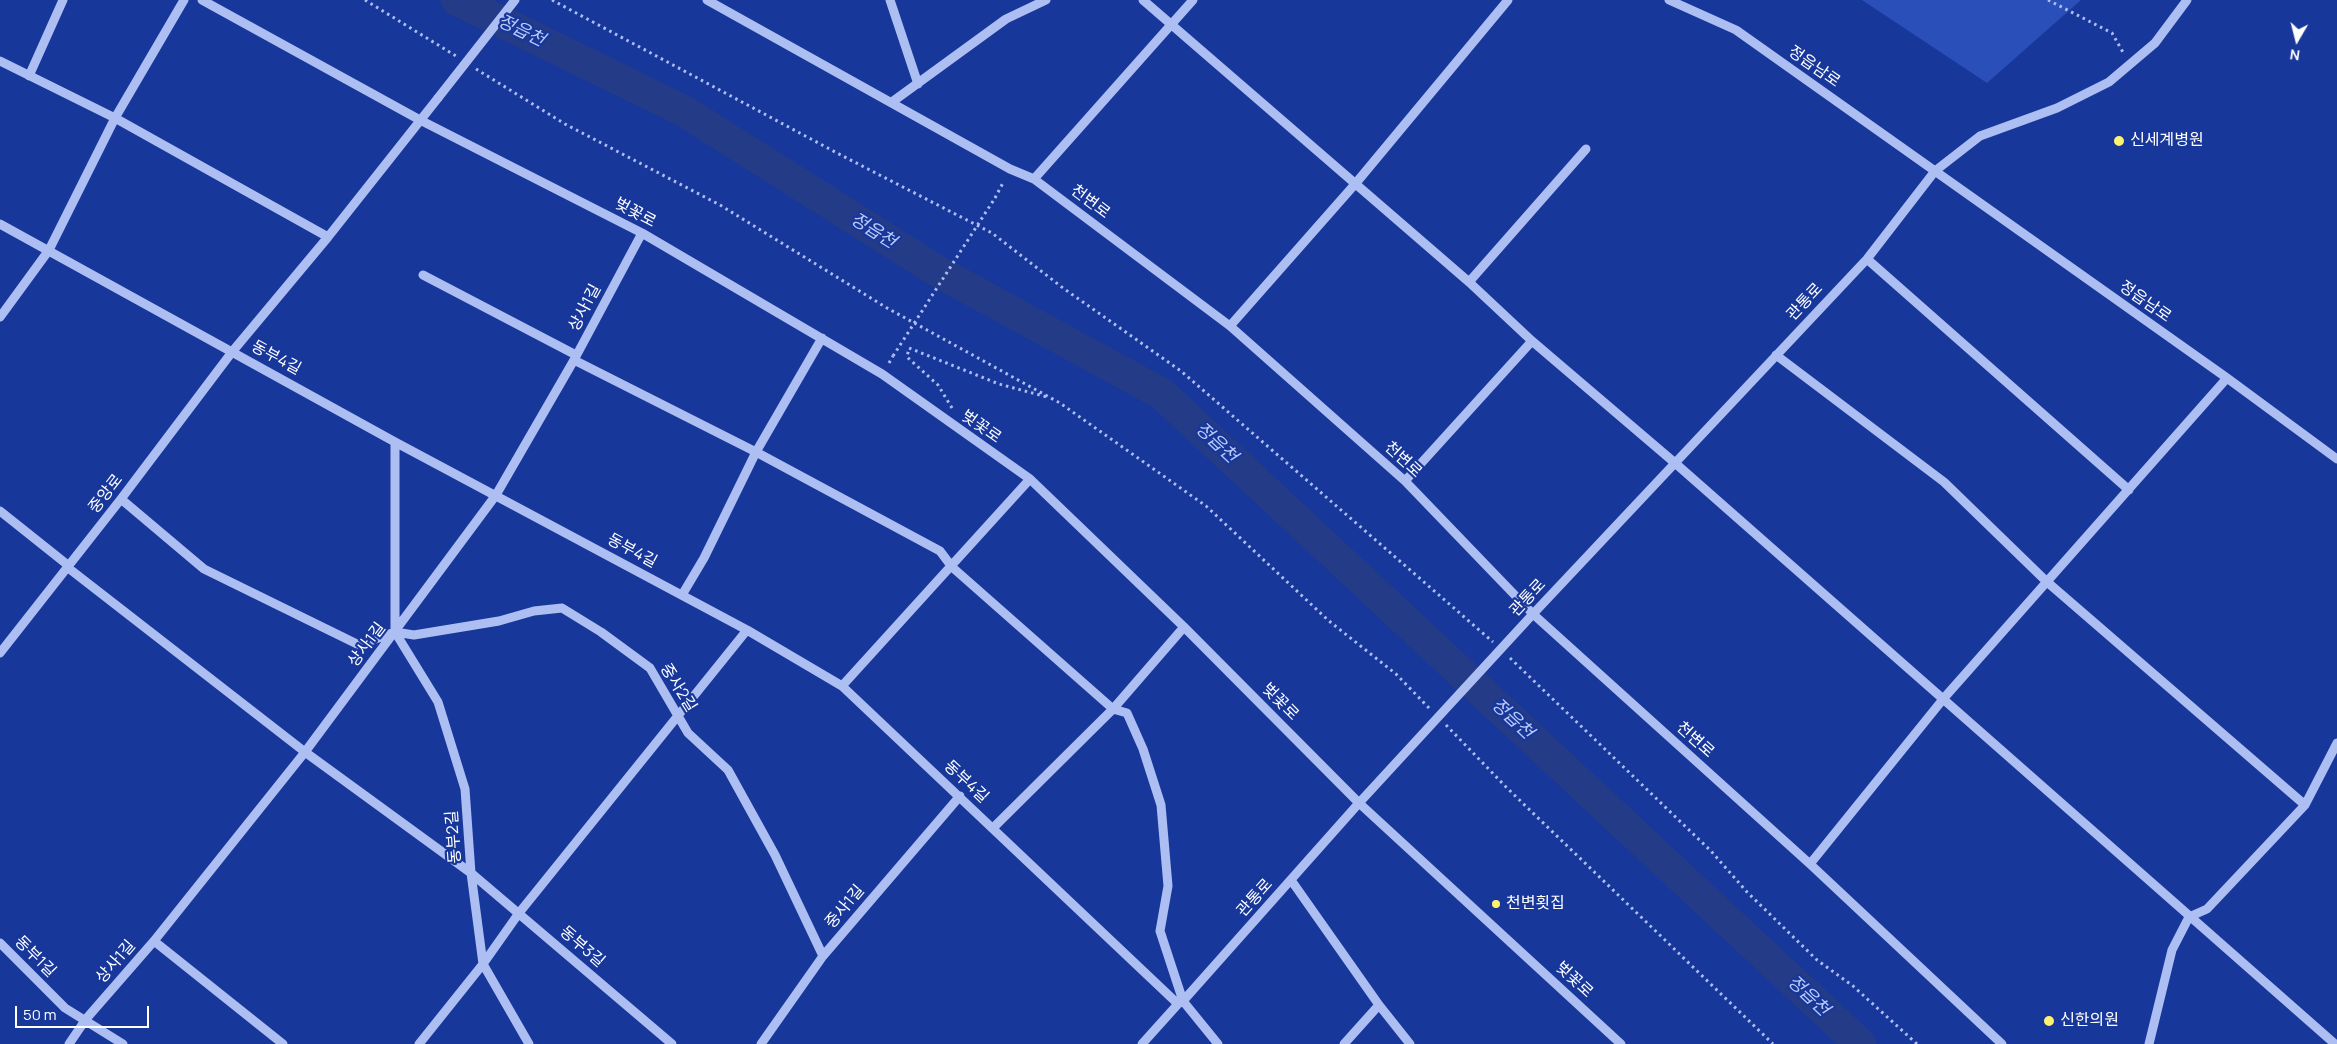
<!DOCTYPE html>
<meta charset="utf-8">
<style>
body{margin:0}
#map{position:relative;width:2337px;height:1044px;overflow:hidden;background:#18379a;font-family:Manrope,sans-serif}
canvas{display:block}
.north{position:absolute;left:2272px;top:15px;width:50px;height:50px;-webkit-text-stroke:4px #18379a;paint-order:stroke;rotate:188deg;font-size:14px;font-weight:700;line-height:20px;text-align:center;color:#fff}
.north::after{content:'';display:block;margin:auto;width:18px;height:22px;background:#fff;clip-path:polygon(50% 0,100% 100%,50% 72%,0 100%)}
.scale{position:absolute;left:15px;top:1006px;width:134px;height:22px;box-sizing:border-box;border:2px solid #fff;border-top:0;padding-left:6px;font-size:15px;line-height:18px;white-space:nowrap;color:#fff;-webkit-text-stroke:4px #18379a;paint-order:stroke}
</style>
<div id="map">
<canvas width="2337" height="1044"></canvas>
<div class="north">N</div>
<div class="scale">50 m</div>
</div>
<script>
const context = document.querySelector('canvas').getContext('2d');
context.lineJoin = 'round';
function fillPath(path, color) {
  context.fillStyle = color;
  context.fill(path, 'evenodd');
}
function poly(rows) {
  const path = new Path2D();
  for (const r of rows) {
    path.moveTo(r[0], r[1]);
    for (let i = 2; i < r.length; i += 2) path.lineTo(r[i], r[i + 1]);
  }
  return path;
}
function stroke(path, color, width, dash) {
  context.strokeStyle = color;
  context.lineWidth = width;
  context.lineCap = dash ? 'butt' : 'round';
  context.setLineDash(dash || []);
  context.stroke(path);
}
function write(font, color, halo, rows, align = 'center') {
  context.font = font + ' Manrope,"Noto Sans KR",sans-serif';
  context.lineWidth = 4.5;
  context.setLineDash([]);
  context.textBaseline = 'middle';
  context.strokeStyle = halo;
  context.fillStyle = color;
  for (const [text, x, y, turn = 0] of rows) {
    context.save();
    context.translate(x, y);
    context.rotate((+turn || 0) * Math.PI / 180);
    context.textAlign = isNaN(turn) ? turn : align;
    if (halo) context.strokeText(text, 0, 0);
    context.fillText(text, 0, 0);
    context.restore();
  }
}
fillPath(poly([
 [1862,0,2081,0,1987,83]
]), '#2b4fb8');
stroke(poly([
 [457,0,684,111,937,271,1162,394,1860,1044]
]), '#243b87', 32);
stroke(poly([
 [365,0,456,56],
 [552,0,837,153,992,233,1063,288,1181,371,1493,642],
 [2048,0,2112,33,2124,54],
 [476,69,565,124,720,205,887,308,1060,403,1206,506,1329,621,1396,674,1429,708],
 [995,198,1004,181],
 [889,363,893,356],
 [952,408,938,385,907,357,909,348,999,384,1047,397],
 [1510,658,1711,851,1747,892,1817,960,1853,986,1917,1044],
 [1446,725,1507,788,1773,1044]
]), '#adbff2', 3, [2.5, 4]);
stroke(poly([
 [202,0,420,120,642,233,882,374,1030,479,1184,627,1359,803,1621,1044],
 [707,0,1010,169,1034,179,1230,326,1405,481,1533,614,1810,864,2002,1044],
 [890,0,918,84],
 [1143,0,1469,282,1532,341,1675,463,2335,1044],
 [1669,0,1736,30,2227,378,2337,459],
 [0,61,115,118,328,237],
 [29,76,63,0],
 [892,102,1006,19,1046,0],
 [1034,179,1193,0],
 [0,224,395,442,747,630,842,686,1178,1004],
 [1867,259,2129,490],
 [423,275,576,355],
 [1469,282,1586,149],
 [0,317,49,250,115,118,184,0],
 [1230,326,1356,183,1508,0],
 [1776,355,1944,482,2046,581,2305,805],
 [574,360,756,452,940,551,952,567,1113,709,993,828],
 [395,442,395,632],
 [1405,481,1532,341],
 [121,499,204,569,359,645,395,632,414,635,499,621,534,611,562,608,601,632,650,668,688,733,728,770,775,855,823,956],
 [0,511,69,566],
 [67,567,305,752,471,873,672,1044],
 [682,595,704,558,756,452,822,338],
 [1533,614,1867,259,1935,171,1980,136,2057,108,2109,82,2155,43,2187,0],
 [1184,627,1113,709,1127,713,1143,749,1161,805,1168,886,1160,931,1183,1001,1218,1044],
 [395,632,438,702,465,789,471,873,483,964,529,1044],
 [0,653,121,499,232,352,328,237,438,98],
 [842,686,1030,479],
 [1810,864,1944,698,2227,378],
 [1291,880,1379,1005,1410,1044],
 [154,941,283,1044],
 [0,943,65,1008,123,1044],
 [69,1044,86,1019,154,941,305,752,496,495,574,360,642,233],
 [419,1044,483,964,519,913,747,630],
 [761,1044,823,956,960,796],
 [1142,1044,1178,1004,1183,1001,1359,803],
 [1344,1044,1379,1005],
 [2149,1044,2172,950,2189,917,2207,909,2305,805,2337,743]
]), '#adbff2', 9);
stroke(poly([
 [893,356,995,198]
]), '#adbff2', 3, [2.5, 4]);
stroke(poly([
 [438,98,515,0],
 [1359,803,1533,614]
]), '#adbff2', 9);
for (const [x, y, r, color] of [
 [2119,141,6,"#fff26e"],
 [1496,904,5,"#fff26e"],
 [2049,1021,6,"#fff26e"]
]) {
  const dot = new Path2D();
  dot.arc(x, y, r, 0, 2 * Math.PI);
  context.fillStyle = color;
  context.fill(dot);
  stroke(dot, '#18379a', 2);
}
write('16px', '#fff', '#18379a', [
 ["정읍남로",1814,67,35],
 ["천변로",1090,202,37],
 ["벚꽃로",635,213,28],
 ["관통로",1805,302,-47],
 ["정읍남로",2145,302,35],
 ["상사1길",585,308,-62],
 ["동부4길",276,358,28],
 ["벚꽃로",981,427,35],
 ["천변로",1403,460,43],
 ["중앙로",106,494,-52],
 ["동부4길",632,551,28],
 ["관통로",1528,598,-47],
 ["상사1길",367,645,-53],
 ["중사2길",678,688,58],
 ["벚꽃로",1280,702,45],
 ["천변로",1695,740,42],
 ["동부4길",966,782,43],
 ["동부2길",454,837,-94],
 ["관통로",1255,898,-48],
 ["중사1길",845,907,-50],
 ["동부3길",582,947,41],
 ["동부1길",35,957,45],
 ["상사1길",116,962,-49],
 ["벚꽃로",1574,980,43]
]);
write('16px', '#fff', '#18379a', [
 ["신세계병원",2130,141],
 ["천변횟집",1506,904],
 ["신한의원",2060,1021]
], 'left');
write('italic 18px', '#bacaf8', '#18379a', [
 ["정읍천",521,31,26],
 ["정읍천",873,231,32],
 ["정읍천",1216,443,43],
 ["정읍천",1512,719,43],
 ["정읍천",1808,996,43]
]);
</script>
